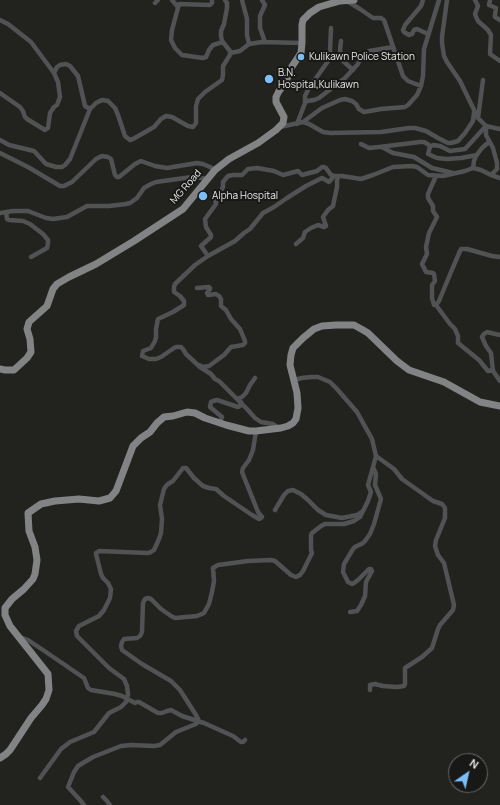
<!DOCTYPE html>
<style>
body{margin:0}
#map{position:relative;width:500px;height:805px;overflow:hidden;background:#22221f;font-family:Manrope,sans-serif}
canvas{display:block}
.north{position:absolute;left:448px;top:753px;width:40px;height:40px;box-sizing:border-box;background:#181816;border:1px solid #6b6b69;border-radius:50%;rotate:34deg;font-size:11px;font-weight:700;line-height:16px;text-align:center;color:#e7e7e5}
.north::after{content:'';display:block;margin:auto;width:14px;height:18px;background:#7abff8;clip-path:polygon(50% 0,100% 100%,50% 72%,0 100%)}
</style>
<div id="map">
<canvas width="500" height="805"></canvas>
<div class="north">N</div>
</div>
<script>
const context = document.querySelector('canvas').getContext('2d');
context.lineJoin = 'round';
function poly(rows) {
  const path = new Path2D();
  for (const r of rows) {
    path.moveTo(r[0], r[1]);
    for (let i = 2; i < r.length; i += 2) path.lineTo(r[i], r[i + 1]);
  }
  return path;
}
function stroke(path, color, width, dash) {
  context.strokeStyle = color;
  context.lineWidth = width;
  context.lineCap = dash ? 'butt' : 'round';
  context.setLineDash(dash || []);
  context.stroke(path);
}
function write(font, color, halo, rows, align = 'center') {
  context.font = font + ' Manrope,sans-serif';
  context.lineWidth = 4;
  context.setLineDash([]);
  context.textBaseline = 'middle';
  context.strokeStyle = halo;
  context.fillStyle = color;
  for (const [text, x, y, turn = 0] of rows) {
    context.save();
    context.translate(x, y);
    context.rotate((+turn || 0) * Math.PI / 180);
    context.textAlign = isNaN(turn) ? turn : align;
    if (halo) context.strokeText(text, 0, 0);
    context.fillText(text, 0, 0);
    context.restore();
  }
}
stroke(poly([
 [172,0,177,6],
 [212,0,212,3,210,5,179,4,172,30,171,40,175,48,182,55,203,58,206,57,209,50,213,45,223,42],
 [242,0,247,19,247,35,249,44],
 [262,0,265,5,260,16,260,28,265,42],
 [423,0,421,6,405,25,403,30,404,32,409,35,412,34,414,30,417,29,428,34],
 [447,0,442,37,442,43,444,56,447,62,460,81,478,118,486,126,500,129],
 [475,0,478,6,475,14,477,19,478,21,488,30,491,35,490,54,500,61],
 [490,0,489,5,496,8,495,15,495,17,500,20],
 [347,1,360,9,373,18,381,18,384,20,403,76,408,81,421,86],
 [155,3,158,0],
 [0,20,8,24,31,42,54,73,58,82,60,97,57,105,54,107,50,113,48,128,45,130,27,119,25,117,23,111,20,107,0,93],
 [341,41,340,50,342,60,353,70],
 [230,53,240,51,249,44,262,42,302,43],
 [54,73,57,67,60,65,66,64,70,66,78,76,85,106,90,109],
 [305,103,305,96,309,88,331,57,330,51,331,28],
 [478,118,483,80],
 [303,122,322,108,340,100,345,99,352,101,356,104,359,109,364,112,381,109,405,107,408,105,417,95,421,86,423,76,424,49,439,0],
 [297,124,305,103,307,101,314,100,319,98,345,78,358,64,360,59,363,55,369,51,393,47],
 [486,126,486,135,493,148,497,163,497,169,491,175],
 [280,127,303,122,309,124,323,132,330,133,381,132,409,128,415,128,426,131,438,138,448,143,451,143,458,141,465,133,473,121,474,112],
 [0,140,9,145,34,151,46,164,56,167,62,167,65,165,70,159,90,109,96,103,102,100,108,101,115,108,118,115,125,136,130,140,133,139,154,127,161,119,166,116,172,117,188,126,193,127,196,123,196,106,198,99,205,92,222,80,223,75,223,66,230,55,230,51,222,41,221,36,221,31,224,24,227,8,227,3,225,0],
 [361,144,369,148,379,147,420,142,424,142,429,145,430,147,428,154,437,158,447,159,461,158,477,155],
 [380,147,382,147,393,153,414,157,432,168,453,173],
 [430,147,433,145,440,146,450,151,465,149,485,127],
 [0,153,28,167,60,186,64,186,72,182,96,159,102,156,108,157,111,159,115,175,117,177,119,177,135,164,141,161,155,166,167,168,197,163,203,164,210,167,215,170],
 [473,168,474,161,476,156,482,148,489,142],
 [436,176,428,194,428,198,433,206,433,211,437,217,429,233,426,247,427,254,422,264,426,272,433,273,434,274,435,281,432,285,432,298,434,305,436,305,439,301,451,272,460,251,461,249,467,249,492,256,500,257],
 [6,212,7,219,9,220,23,221,30,224,43,234,48,240,48,244,47,248,31,257],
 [0,213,13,211,28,211,46,218,53,219,67,217,87,206,109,206,126,204,130,203,137,198,144,188,151,184,156,182,192,177,202,178,206,179],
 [296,244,303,238,305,232,311,228,318,225,324,227,326,226,323,217,328,210,333,206,337,187,337,181,338,176],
 [208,256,201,246,211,237,211,235,206,227,205,219,216,204,216,202,213,197,221,191,223,187,223,182,228,176,233,175,242,175,248,169,257,168,274,171,283,175,298,171,302,175,317,171,322,167,324,167,326,168,331,175,334,176],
 [197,288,209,287,210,288,210,289,207,293,208,295,216,294,219,296,221,299,221,306,226,310,231,319,240,329,245,341,245,343,243,345,231,347,224,355,209,366,203,367,199,365],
 [436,305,450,324,455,329,458,336,458,343,479,360,488,371,493,370],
 [500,335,487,332,484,334,482,337,486,346,491,353,493,371,500,381],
 [294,380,302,378,311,377,318,377,330,382,337,389,357,412,372,439,376,456,394,469,402,479,433,501,442,504,445,508,445,518,436,540,435,546,438,555,444,563,454,605,453,610,440,625,438,629,432,648,422,657,405,668,405,684,404,686,397,687,383,686,375,684,370,685,370,690],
 [237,399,242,397,246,393,250,385,255,378],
 [220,422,222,417,210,407,211,402,213,401,217,400,238,407,240,406,241,402],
 [279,428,273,424,261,422,255,418,247,409,219,381,215,379,211,374,200,367,186,354,183,349,181,347,176,347,174,348,161,357,156,359,149,359,142,356,143,351,151,348,155,341,156,337,156,329,158,319,173,312,184,305,184,301,180,296,174,292,174,287,175,284,195,265,208,256,235,241,244,233,250,229,263,213,274,207,287,198,306,186,322,178,329,182,334,176,342,176,361,179,373,175,393,167,412,166,417,167,428,175,443,176,465,171,473,168,481,170,491,175,500,178],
 [275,510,284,495,288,491,293,490,301,494,308,500,318,510,326,515,342,518,357,515,363,511,368,501,371,492,368,485,376,456],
 [350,612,357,611,361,605,365,596,366,582,372,571,371,569,369,569,358,580,354,583,352,584,348,582,343,572,344,564,353,549,355,547,363,543,365,541,370,534,374,524,381,499,375,485,376,474,373,467],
 [20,637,28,640,43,650,84,678,88,688,91,690,115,694,122,696,135,703,137,702,139,702,158,713,162,713,167,711,171,710,182,716,204,723,233,736,241,742,243,742,245,740],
 [40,778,61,749,70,742,94,732,109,713,121,707,126,702,127,699,128,694,127,686,124,679,109,668,77,636,76,631,79,626,99,616,104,610,110,598,111,589,108,583,103,578,101,574,96,554,96,553,99,551,148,553,151,552,154,550,159,539,161,533,162,519,160,505,164,489,166,486,168,484,173,481,183,468,186,468,194,478,203,486,209,488,216,489,224,496,252,515,259,519,261,518,262,517,258,512,242,472,243,468,249,460,253,450,256,431],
 [103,797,107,801,110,805],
 [84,805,80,800,68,787,74,772,78,766,93,757,121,746,131,745,154,746,160,745,176,732,196,724,199,721,196,715,180,690,171,681,142,664,122,650,121,646,122,642,124,639,137,638,140,636,142,632,143,603,145,599,148,598,151,599,161,609,171,616,175,618,197,616,204,613,209,604,212,592,214,581,213,568,218,565,248,561,271,560,275,561,291,575,296,577,300,575,303,571,312,553,311,550,311,535,312,533,321,526,325,524,344,524,354,521,360,517,363,511]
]), '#515253', 4.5);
stroke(poly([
 [0,369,5,370,14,370,27,358,31,352,30,339,27,329,29,322,47,306,53,289,57,284,69,277,96,264,134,241,183,209,215,170,229,159,258,143,276,130,283,123,284,117,276,102,276,97,279,91,286,82,291,68,301,53,302,43,302,25,303,20,310,13,319,7,340,1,354,0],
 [0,758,6,754,10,750,31,718,42,705,46,699,49,690,48,674,10,626,5,615,5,608,12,599,24,589,33,579,35,574,37,560,35,547,29,531,28,513,41,504,55,501,79,499,99,501,110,498,116,491,133,446,141,438,150,432,157,423,164,417,173,416,187,412,195,413,205,418,226,425,249,431,256,431,281,428,288,426,293,423,296,419,298,408,297,393,290,365,291,355,293,348,303,338,314,329,322,326,336,325,354,325,363,330,368,333,397,361,409,370,444,382,480,402,500,406]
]), '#818385', 7);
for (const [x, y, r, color] of [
 [301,57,4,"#7abff8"],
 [269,79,5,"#7abff8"],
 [203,196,5,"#7abff8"]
]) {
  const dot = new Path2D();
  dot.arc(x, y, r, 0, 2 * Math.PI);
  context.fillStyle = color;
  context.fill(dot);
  stroke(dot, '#181816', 1.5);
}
write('10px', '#e7e7e5', '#181816', [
 ["Kulikawn Police Station",309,57],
 ["B.N.",278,73],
 ["Hospital,Kulikawn",278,85],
 ["Alpha Hospital",212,196]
], 'left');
write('10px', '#e7e7e5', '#181816', [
 ["MG Road",186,187,-49]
]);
</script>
